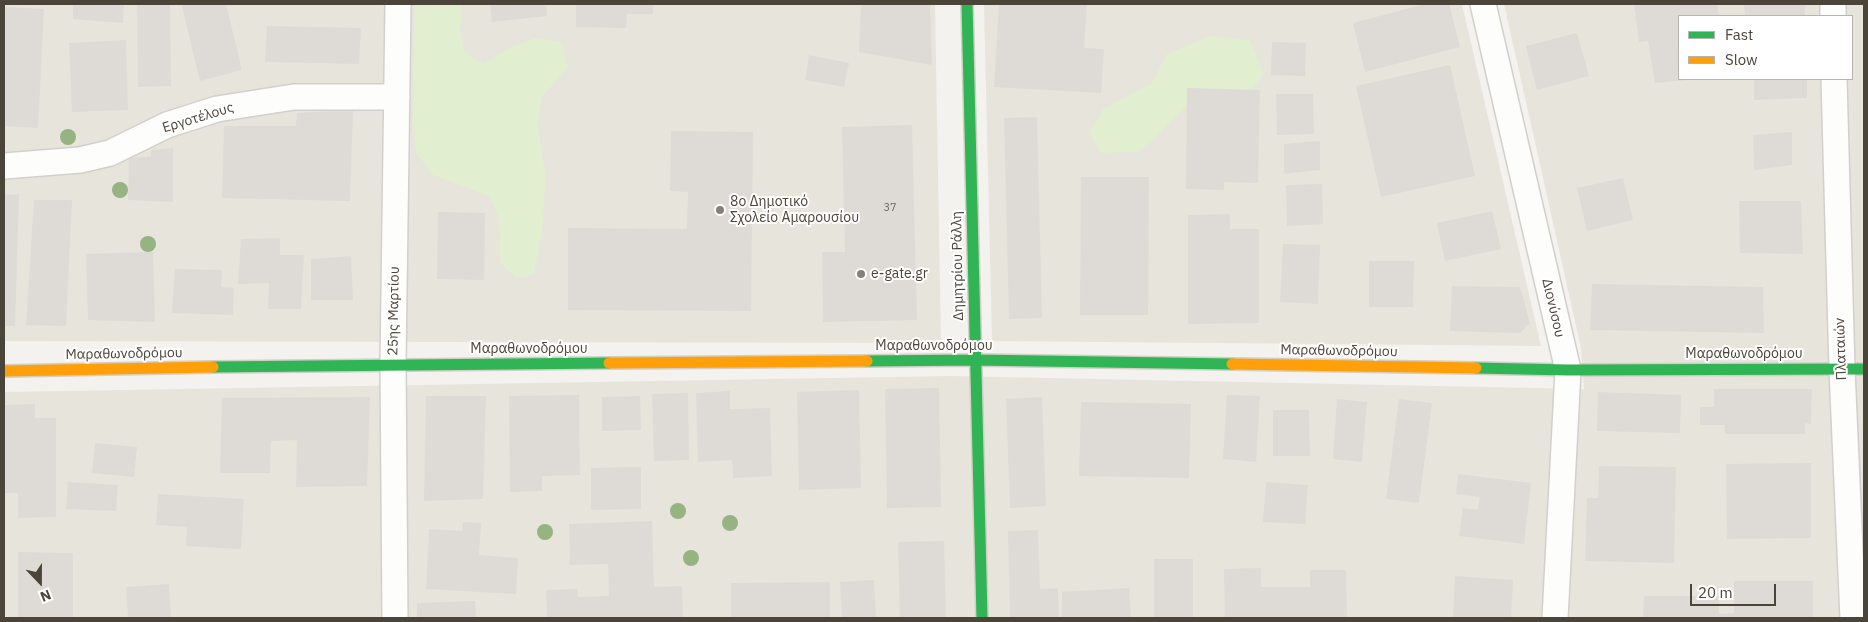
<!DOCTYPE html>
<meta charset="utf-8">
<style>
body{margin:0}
#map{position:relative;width:1868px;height:622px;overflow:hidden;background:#f4f2ee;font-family:"IBM Plex Sans",sans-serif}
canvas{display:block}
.frame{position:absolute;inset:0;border:5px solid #4b4439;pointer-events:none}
.legend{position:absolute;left:1678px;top:15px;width:175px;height:65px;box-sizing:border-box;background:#fff;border:1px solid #b7b4b0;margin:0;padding:6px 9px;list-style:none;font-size:15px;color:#4b4439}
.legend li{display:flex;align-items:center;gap:10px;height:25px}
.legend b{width:25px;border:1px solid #b7b4b0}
.north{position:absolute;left:15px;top:557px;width:50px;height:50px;-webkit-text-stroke:4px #fff;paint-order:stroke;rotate:158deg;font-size:14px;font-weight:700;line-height:20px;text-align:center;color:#4b4439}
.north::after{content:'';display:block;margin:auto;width:18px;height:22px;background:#4b4439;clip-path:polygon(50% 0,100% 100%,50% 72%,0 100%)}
.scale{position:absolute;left:1690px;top:584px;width:86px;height:22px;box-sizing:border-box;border:2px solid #4b4439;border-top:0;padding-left:6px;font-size:15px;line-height:18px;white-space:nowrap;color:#4b4439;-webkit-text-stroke:4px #fff;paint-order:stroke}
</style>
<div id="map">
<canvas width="1868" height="622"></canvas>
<div class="frame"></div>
<ul class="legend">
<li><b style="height:6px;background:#30b455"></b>Fast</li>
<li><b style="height:6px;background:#ff9f0a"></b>Slow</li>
</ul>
<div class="north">N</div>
<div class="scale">20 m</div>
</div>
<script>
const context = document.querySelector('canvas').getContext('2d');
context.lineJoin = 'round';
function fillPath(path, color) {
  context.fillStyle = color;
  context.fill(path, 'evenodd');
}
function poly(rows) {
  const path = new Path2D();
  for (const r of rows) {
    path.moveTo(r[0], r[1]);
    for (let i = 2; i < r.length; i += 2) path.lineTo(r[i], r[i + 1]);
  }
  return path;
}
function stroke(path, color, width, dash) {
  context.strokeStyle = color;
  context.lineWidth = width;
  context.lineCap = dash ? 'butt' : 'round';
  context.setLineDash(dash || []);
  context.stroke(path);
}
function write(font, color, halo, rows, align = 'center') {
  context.font = font + ' "IBM Plex Sans",sans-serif';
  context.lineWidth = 4;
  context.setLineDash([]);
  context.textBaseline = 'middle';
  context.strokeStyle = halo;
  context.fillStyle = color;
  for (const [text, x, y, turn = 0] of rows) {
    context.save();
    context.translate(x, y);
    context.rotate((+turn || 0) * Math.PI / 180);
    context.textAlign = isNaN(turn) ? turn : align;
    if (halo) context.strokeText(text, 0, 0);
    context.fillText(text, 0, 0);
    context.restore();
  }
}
fillPath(poly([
 [4,4,935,4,941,343,4,341],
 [984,4,1462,4,1541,346,992,341],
 [1504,4,1864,4,1864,618,4,618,4,392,950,376,1584,389,1581,348],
 [1679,16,1852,16,1852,79,1679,79]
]), '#e7e4dc');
fillPath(poly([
 [415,4,462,4,460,30,465,52,483,64,511,47,535,38,561,42,568,67,543,96,537,125,546,177,542,231,534,274,517,279,500,263,499,219,489,196,433,175,416,153,413,118],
 [1209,36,1250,40,1264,74,1248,96,1193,100,1156,137,1138,152,1101,153,1089,133,1103,109,1152,83,1166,55]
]), '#e1eecf');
fillPath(poly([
 [73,4,124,4,123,23,73,19],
 [137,4,170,4,171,86,138,87],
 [189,4,226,4,242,70,200,81,182,6],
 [490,4,546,4,547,16,492,22],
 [576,4,653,4,653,14,627,14,626,28,576,27],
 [861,4,930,4,932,65,859,52],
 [999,4,1087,4,1084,48,1104,49,1101,93,994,87],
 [1425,4,1449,4,1460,47,1365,72,1353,23],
 [1634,4,1717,4,1719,16,1679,16,1679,79,1687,79,1688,80,1655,83,1648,41,1639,42],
 [1744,4,1805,4,1805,16,1745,16],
 [5,7,44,9,38,128,4,126],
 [267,26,361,28,359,64,265,62],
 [1577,33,1589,76,1537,90,1526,46],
 [126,40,128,110,72,112,69,43],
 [1272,42,1306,43,1305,76,1271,75],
 [809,55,849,63,844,87,805,80],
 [1450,65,1475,176,1381,197,1356,86],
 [1754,79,1807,79,1807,98,1754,100],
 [1187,88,1260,90,1258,183,1224,182,1224,190,1186,189],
 [1276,94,1313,94,1314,134,1277,135],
 [353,110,350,201,222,198,224,126,296,126,297,113],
 [1037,117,1042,318,1009,319,1004,118],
 [912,125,917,320,823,322,822,252,845,252,842,127],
 [671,131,753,132,751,311,568,310,568,228,687,229,688,192,670,191],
 [1792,132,1792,165,1754,170,1753,135],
 [1320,141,1320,170,1284,174,1284,144],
 [173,148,173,202,128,200,129,157,151,157,151,150],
 [1081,177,1149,177,1148,315,1080,315],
 [1623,178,1633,220,1587,231,1577,188],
 [1322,184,1323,224,1287,226,1286,185],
 [19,194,15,326,4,326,4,195],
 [34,200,72,200,66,326,26,325],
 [1739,201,1801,201,1803,254,1740,253],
 [1492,211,1501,249,1445,261,1437,223],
 [438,212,485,213,484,280,437,279],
 [1230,214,1230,229,1259,229,1259,323,1188,324,1188,215],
 [280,238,280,255,304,255,301,309,268,309,269,283,238,284,241,239],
 [1283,244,1320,245,1318,304,1280,302],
 [153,252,155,322,88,320,86,254],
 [351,256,353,300,311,300,311,259],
 [1369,261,1414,261,1413,307,1369,307],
 [175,269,222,270,221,287,234,288,233,315,172,313],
 [1592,284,1763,287,1764,333,1590,330],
 [1452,286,1520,287,1530,323,1520,333,1450,331],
 [939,388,941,507,887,508,885,389],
 [1714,389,1812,389,1811,424,1805,423,1805,434,1725,434,1725,425,1700,425,1700,407,1714,407],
 [859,390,861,488,799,490,797,392],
 [730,391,730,409,770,408,772,476,733,478,732,460,698,462,696,393],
 [1598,392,1681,395,1680,433,1597,431],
 [688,393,689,460,654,461,652,394],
 [579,395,580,475,542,476,542,491,510,492,509,396],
 [1227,395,1260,396,1256,462,1223,459],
 [426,396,486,396,483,499,424,501],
 [640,396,641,430,602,431,602,397],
 [370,397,367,486,296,487,297,440,271,441,270,473,220,473,222,398],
 [1042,397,1046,506,1010,508,1006,399],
 [1337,399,1367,402,1362,462,1333,459],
 [1399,399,1432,403,1419,503,1386,499],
 [1081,402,1191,404,1189,478,1079,476],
 [35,404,35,418,56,418,56,517,18,518,18,493,4,493,4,405],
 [1273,410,1309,410,1310,456,1273,456],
 [95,443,137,447,134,477,92,473],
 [1811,463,1811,538,1727,539,1726,464],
 [1599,466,1676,467,1674,563,1585,561,1587,498,1598,498],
 [641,467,641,509,591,510,591,468],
 [1458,474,1531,483,1524,544,1459,536,1463,508,1478,510,1480,497,1456,494],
 [68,482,118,485,116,511,66,509],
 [1266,482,1308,485,1305,524,1263,522],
 [158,494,244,499,241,549,186,546,187,527,156,525],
 [652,521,654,587,682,586,683,618,547,618,546,590,577,589,578,597,609,596,608,564,570,565,569,524],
 [463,522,481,523,479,555,518,558,516,594,426,589,429,529,462,531],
 [1038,530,1040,589,1058,588,1059,618,1010,618,1008,531],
 [944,541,946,618,900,618,898,542],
 [18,552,73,553,73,618,18,618],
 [1154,559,1193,559,1193,618,1154,618],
 [1261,568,1261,587,1310,587,1310,570,1346,570,1347,618,1225,618,1224,569],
 [1455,576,1513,580,1511,618,1453,618],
 [874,580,876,618,842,618,840,582],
 [1734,581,1813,581,1813,618,1643,618,1644,596,1719,596,1719,614,1734,613],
 [830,582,830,618,731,618,731,583],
 [169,584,171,618,128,618,126,587],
 [1129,588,1131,618,1062,618,1062,592],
 [475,601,476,618,417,618,417,603]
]), '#dedbd6');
const street = poly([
 [1483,4,1568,370,1555,618],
 [1833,4,1833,16],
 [1834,79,1842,370,1853,618],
 [4,166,80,160,110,153,167,125,217,109,294,97,397,97],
 [395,618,393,364,398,4]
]);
const fast = poly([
 [967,4,982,618],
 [867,361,975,360,1232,364],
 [213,367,609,363],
 [1476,368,1568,370,1864,369]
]);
const slow = poly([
 [609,363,867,361],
 [1232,364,1476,368],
 [4,371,213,367]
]);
stroke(street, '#d2d0cb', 28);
stroke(fast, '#d3cfc5', 14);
stroke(slow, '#d3cfc5', 14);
stroke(street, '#fdfdfc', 25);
stroke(fast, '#30b455', 11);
stroke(slow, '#ff9f0a', 11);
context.fillStyle = '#96b382';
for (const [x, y] of [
 [68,137],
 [120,190],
 [148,244],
 [678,511],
 [730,523],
 [545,532],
 [691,558]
]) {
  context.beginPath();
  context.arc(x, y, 8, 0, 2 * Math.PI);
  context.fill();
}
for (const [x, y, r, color] of [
 [720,210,5,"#868178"],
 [861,274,5,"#868178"]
]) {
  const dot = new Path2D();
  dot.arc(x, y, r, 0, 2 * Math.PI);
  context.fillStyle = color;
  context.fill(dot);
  stroke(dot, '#fff', 2);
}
write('11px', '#706a61', null, [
 ["37",890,208]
]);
write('14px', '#4b4439', '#fff', [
 ["Εργοτέλους",198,118,-17],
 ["Δημητρίου Ράλλη",958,266,-91],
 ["Διονύσου",1553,308,77],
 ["25ης Μαρτίου",394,311,-89],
 ["Μαραθωνοδρόμου",934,346],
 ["Μαραθωνοδρόμου",529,349],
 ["Πλαταιών",1841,349,-92],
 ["Μαραθωνοδρόμου",1339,351,1],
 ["Μαραθωνοδρόμου",124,354,-1],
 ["Μαραθωνοδρόμου",1744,354]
]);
write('14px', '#4b4439', '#fff', [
 ["8ο Δημοτικό",730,202],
 ["Σχολείο Αμαρουσίου",730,218],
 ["e-gate.gr",871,274]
], 'left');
</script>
